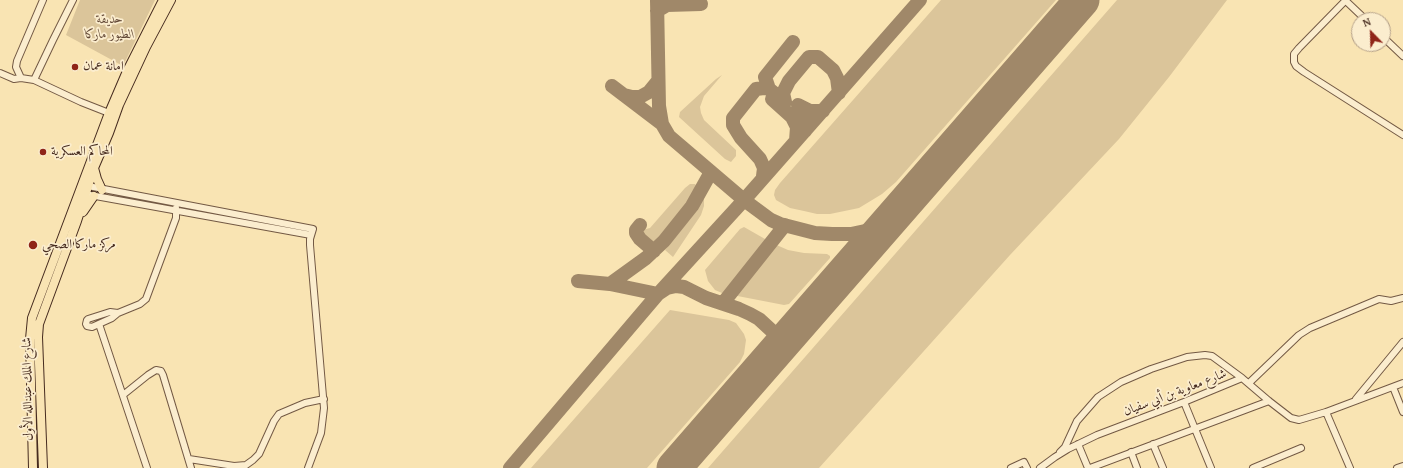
<!DOCTYPE html>
<meta charset="utf-8">
<style>
body{margin:0}
#map{position:relative;width:1403px;height:468px;overflow:hidden;background:#f9e4b3;font-family:"Gentium Book Plus",serif}
canvas{display:block}
.north{position:absolute;left:1351px;top:12px;width:40px;height:40px;box-sizing:border-box;background:#fbedce;border:1px solid #b39f88;border-radius:50%;rotate:337deg;font-size:11px;font-weight:700;line-height:16px;text-align:center;color:#462b1f}
.north::after{content:'';display:block;margin:auto;width:14px;height:18px;background:#8f2418;clip-path:polygon(50% 0,100% 100%,50% 72%,0 100%)}
</style>
<div id="map">
<canvas width="1403" height="468"></canvas>
<div class="north">N</div>
</div>
<script>
const context = document.querySelector('canvas').getContext('2d');
context.lineJoin = 'round';
function fillPath(path, color) {
  context.fillStyle = color;
  context.fill(path, 'evenodd');
}
function poly(rows) {
  const path = new Path2D();
  for (const r of rows) {
    path.moveTo(r[0], r[1]);
    for (let i = 2; i < r.length; i += 2) path.lineTo(r[i], r[i + 1]);
  }
  return path;
}
function stroke(path, color, width, dash) {
  context.strokeStyle = color;
  context.lineWidth = width;
  context.lineCap = dash ? 'butt' : 'round';
  context.setLineDash(dash || []);
  context.stroke(path);
}
function write(font, color, halo, rows, align = 'center') {
  context.font = font + ' "Gentium Book Plus",Amiri,serif';
  context.lineWidth = 3.5;
  context.setLineDash([]);
  context.textBaseline = 'middle';
  context.strokeStyle = halo;
  context.fillStyle = color;
  for (const [text, x, y, turn = 0] of rows) {
    context.save();
    context.translate(x, y);
    context.rotate((+turn || 0) * Math.PI / 180);
    context.textAlign = isNaN(turn) ? turn : align;
    if (halo) context.strokeText(text, 0, 0);
    context.fillText(text, 0, 0);
    context.restore();
  }
}
fillPath(poly([
 [80,0,155,0,123,66,66,35],
 [941,0,1056,0,896,182,882,194,859,208,830,214,817,214,804,211,790,208,776,200,774,195,775,190,780,183],
 [1117,0,1227,0,1169,77,1119,139,1010,255,819,468,708,468],
 [722,75,704,96,700,107,701,113,704,120,736,150,736,156,731,162,725,159,679,117,680,112,716,79],
 [690,184,695,184,700,191,697,201,677,230,665,243,660,247,642,233,646,229,650,228,685,188],
 [704,196,704,206,701,215,673,257,665,250,694,212],
 [744,227,772,243,788,250,804,253,827,254,830,256,830,258,789,304,784,305,722,293,715,290,708,281,705,270,740,229],
 [670,310,729,320,736,323,744,334,746,340,744,354,740,362,647,468,531,468]
]), '#dbc59a');
stroke(poly([
 [657,0,659,106,662,124,669,136,744,200,771,220,780,224,815,233,832,234,851,234,884,227],
 [657,11,667,5,701,4],
 [612,86,662,124],
 [769,89,765,77,793,42],
 [624,95,632,97,640,97,649,92,658,81],
 [772,99,792,117,797,127,796,141],
 [805,131,805,115,798,105,810,111,823,111],
 [763,176,764,168,760,159,741,138,733,125,733,118,756,89,764,88,769,89,785,102,783,93,789,81,809,57,818,57,833,70,837,78,839,93],
 [640,225,636,230,636,233,640,239,654,251],
 [578,281,610,284,658,294,667,288,676,286,684,287,706,298,739,309,750,314,759,319,784,342],
 [610,284,646,258,664,241,692,206,711,172],
 [723,303,785,225],
 [510,468,658,294,744,200,920,0]
]), '#a08869', 14);
stroke(poly([
 [674,468,1082,0]
]), '#a08869', 35);
const minor = poly([
 [1345,0,1366,20],
 [1346,0,1299,48,1294,54,1294,62,1296,66,1304,72,1403,135],
 [1383,37,1403,56],
 [0,73,14,79,21,78,34,80,81,102,109,113],
 [21,78,16,67,17,61,43,0],
 [34,80,53,40,73,0],
 [88,186,313,229,310,239,310,245,324,408,321,433,308,468],
 [90,195,311,235],
 [118,313,110,312,88,319,87,320,86,324,87,326,92,327,112,318,118,313,140,304,146,299,176,218,176,208],
 [99,324,147,468],
 [1249,383,1299,335,1310,328,1379,299,1391,301,1403,298],
 [1393,387,1403,412],
 [123,395,148,375,156,370,161,371,163,375,191,468],
 [1356,399,1403,342],
 [1184,402,1211,468],
 [1326,412,1350,468],
 [1078,444,1088,468],
 [1153,444,1163,468],
 [1060,452,1065,447,1077,421,1098,397,1121,382,1151,369,1187,357,1205,355,1212,356,1242,378],
 [1131,452,1137,468],
 [189,459,234,466,246,465,253,460,259,454,274,421,279,414,305,403,324,399],
 [1011,468,1024,462,1027,468],
 [1040,468,1055,457,1068,449,1097,435,1184,402,1242,378,1269,401,1291,418,1299,420,1326,412,1403,383],
 [1090,468,1269,401],
 [1253,468,1301,448],
 [1397,468,1403,466]
]);
const major = poly([
 [94,168,97,179,102,190],
 [83,212,94,196],
 [33,468,30,339,32,318,109,113,127,71,163,0],
 [43,468,38,337,39,324,77,221,94,168,109,133,119,105,146,47,171,0]
]);
stroke(minor, '#735944', 8);
stroke(major, '#462b1f', 10);
stroke(minor, '#fbedce', 6);
stroke(major, '#f9e4b3', 8);
for (const [x, y, r, color] of [
 [75,67,4,"#8f2418"],
 [43,152,4,"#8f2418"],
 [33,245,5,"#8f2418"]
]) {
  const dot = new Path2D();
  dot.arc(x, y, r, 0, 2 * Math.PI);
  context.fillStyle = color;
  context.fill(dot);
  stroke(dot, '#fbedce', 1.5);
}
write('italic 13px', '#644a38', '#fbedce', [
 ["حديقة",110,20],
 ["الطيور ماركا",110,35]
]);
write('13px', '#462b1f', '#fbedce', [
 ["امانة عمان",83,67],
 ["المحاكم العسكرية",51,152],
 ["مركز ماركا الصحي",42,245]
], 'left');
write('13px', '#462b1f', '#fbedce', [
 ["شارع الملك عبدالله الأول",28,389,-91],
 ["شارع معاوية بن أبي سفيان",1175,393,-21]
]);
</script>
